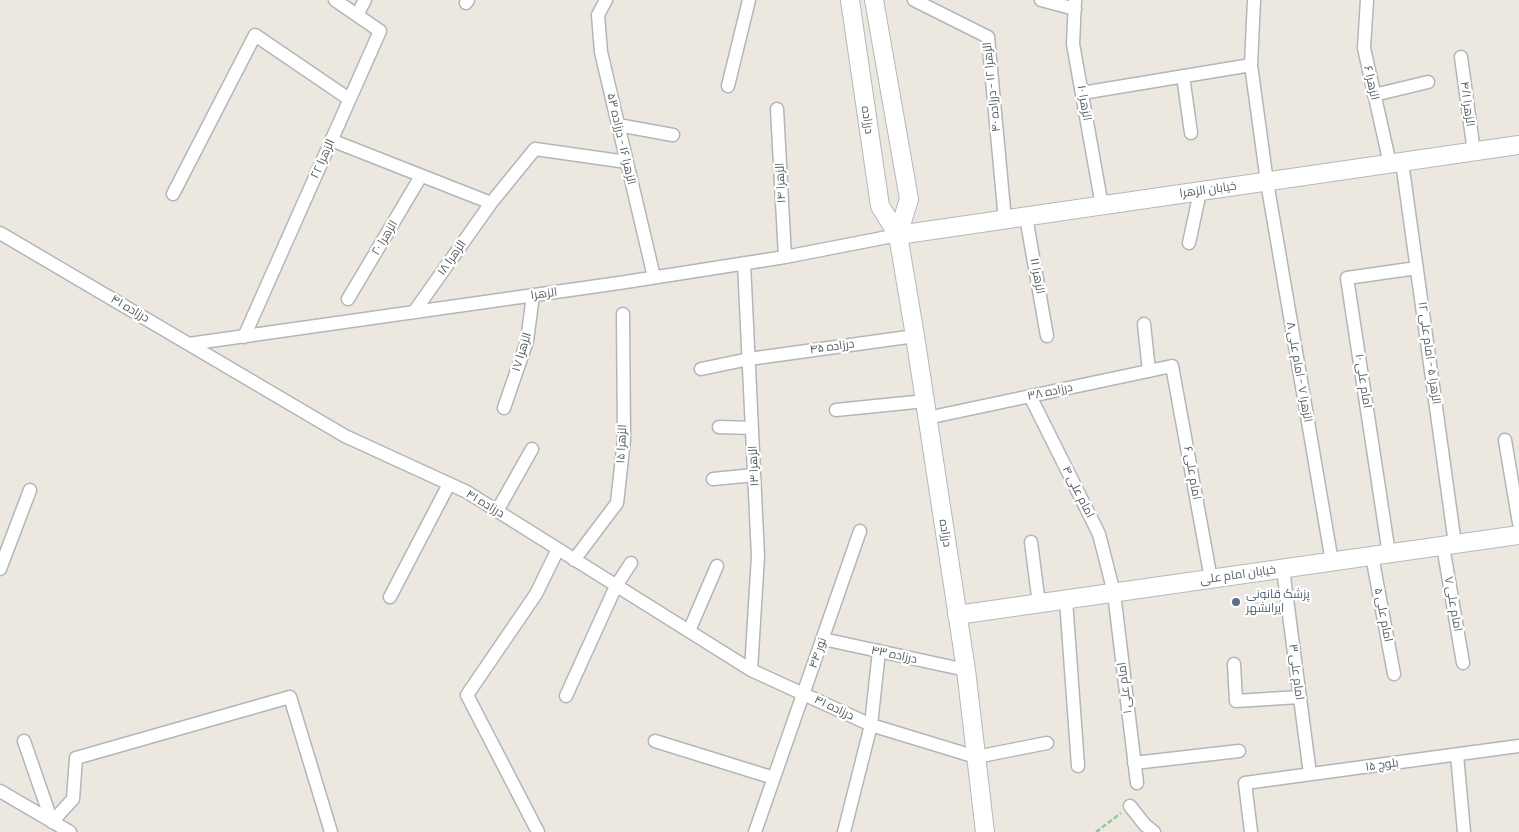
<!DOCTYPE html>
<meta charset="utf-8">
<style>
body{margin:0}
canvas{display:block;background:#ede8df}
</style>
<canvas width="1519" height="832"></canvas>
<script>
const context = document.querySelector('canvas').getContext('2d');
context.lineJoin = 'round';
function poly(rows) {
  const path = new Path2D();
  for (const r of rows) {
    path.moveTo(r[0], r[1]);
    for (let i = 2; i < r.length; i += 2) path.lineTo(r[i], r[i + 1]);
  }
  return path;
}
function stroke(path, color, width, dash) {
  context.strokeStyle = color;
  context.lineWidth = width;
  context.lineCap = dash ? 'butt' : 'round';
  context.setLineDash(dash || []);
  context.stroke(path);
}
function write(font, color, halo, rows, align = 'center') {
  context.font = font + ' Manrope,Cairo,sans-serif';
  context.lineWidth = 4.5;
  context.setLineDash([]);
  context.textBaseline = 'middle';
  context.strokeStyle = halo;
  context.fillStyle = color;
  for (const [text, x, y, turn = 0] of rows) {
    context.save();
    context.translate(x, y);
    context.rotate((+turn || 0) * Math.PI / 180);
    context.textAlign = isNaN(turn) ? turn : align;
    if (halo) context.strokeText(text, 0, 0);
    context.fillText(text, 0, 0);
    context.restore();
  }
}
const street = poly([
 [606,0,598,15,601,52,654,277],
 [914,0,988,37,1005,220],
 [1041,0,1075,9],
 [1075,0,1073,44,1102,206],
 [1254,0,1251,65,1267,182,1332,562],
 [1367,0,1364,48,1390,164],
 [466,3,468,0],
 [357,15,365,0],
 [1461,57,1474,152],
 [1183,76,1191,133],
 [728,86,749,0],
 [1082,93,1251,65],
 [1374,95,1428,82],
 [777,109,785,257],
 [618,125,673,135],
 [331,140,491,203,535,149,627,162],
 [1402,162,1455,544],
 [173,194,255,35,349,99],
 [1026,217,1047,336],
 [0,233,345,436,467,492,751,670,871,725,976,757,1047,743],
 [1189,243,1200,192],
 [744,263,758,556,751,670],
 [348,299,421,176],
 [414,312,491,203],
 [1144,324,1149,371],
 [244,337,380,31,335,0],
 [189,344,619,283,785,257,898,235],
 [701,369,749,359,915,336],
 [1030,396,1099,534,1114,593,1137,783],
 [504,408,527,341,533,295],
 [836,410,925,401],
 [927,418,1172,366,1211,579],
 [719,427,752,428],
 [1505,440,1519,523],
 [713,479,754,475],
 [497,511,532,449],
 [1031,542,1039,604],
 [1443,546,1463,663],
 [1389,554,1347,278,1417,268],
 [1372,556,1394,674],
 [574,560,617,503,624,440,623,314],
 [0,569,30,490],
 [1283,569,1310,774],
 [390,597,449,484],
 [1066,600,1078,766],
 [689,631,717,566],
 [823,639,966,670],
 [1234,664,1236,701,1299,697],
 [566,696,616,586,631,563],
 [24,741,52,822,73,799,76,758,290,697,331,832],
 [655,741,774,778],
 [1457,755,1464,832],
 [1134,763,1239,751],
 [0,791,70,832],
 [1130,806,1145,825,1154,832],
 [538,832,467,695,536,594,558,549],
 [755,832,860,531],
 [844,832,871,725,879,651],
 [1251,832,1245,783,1519,746]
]);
const secondary = poly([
 [850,0,880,206,898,235,915,336,966,670,985,832],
 [874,0,909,199,898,235],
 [898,235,1519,145],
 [957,615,1519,535]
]);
stroke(street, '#b2b6bb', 15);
stroke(secondary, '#b3b8bd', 20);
stroke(poly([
 [1096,832,1121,813]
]), '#91c89b', 2.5, [5, 2.5]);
stroke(street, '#fff', 12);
stroke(secondary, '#fff', 18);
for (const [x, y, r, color] of [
 [1236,602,5,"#5c6f8a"]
]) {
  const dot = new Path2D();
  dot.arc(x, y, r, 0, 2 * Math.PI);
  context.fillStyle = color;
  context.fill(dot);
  stroke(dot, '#fff', 2);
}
write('12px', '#585d61', '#fff', [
 ["الزهرا ۶",1371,83,78],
 ["الزهرا ۱۲ - درزاده ۴۰",992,87,-96],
 ["الزهرا ۱۰",1084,103,80],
 ["الزهرا ۴/۱",1467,104,82],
 ["درزاده",867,120,82],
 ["الزهرا ۱۶ - درزاده ۵۳",621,139,77],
 ["الزهرا ۲۲",323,159,-66],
 ["الزهرا ۱۴",781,183,-93],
 ["خیابان الزهرا",1208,190,-8],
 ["الزهرا ۲۰",385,238,-59],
 ["الزهرا ۱۸",452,258,-55],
 ["الزهرا ۱۱",1037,276,80],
 ["الزهرا",544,294,-8],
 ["درزاده ۴۱",130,309,30],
 ["درزاده ۴۵",832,347,-8],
 ["الزهرا ۱۷",522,352,-73],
 ["الزهرا ۵ - امام علی ۱۲",1429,353,82],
 ["الزهرا ۷ - امام علی ۸",1299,372,80],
 ["امام علی ۱۰",1363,381,81],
 ["درزاده ۳۸",1050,392,-12],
 ["الزهرا ۱۵",622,444,-87],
 ["الزهرا ۱۳",754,466,-93],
 ["امام علی ۶",1192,473,80],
 ["امام علی ۴",1078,492,63],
 ["درزاده ۴۱",485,504,31],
 ["درزاده",945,533,81],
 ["خیابان امام علی",1238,575,-8],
 ["امام علی ۷",1453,604,80],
 ["امام علی ۵",1383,615,79],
 ["نور ۴۴",818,653,-71],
 ["درزاده ۴۳",894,655,12],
 ["امام علی ۳",1296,672,83],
 ["امام علی ۱",1125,688,-97],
 ["درزاده ۴۱",834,708,25],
 ["بلوچ ۱۵",1382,765,-8]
]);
write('12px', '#4e5e75', '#fff', [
 ["پزشک قانونی",1246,595],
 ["ایرانشهر",1246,609]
], 'left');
</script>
